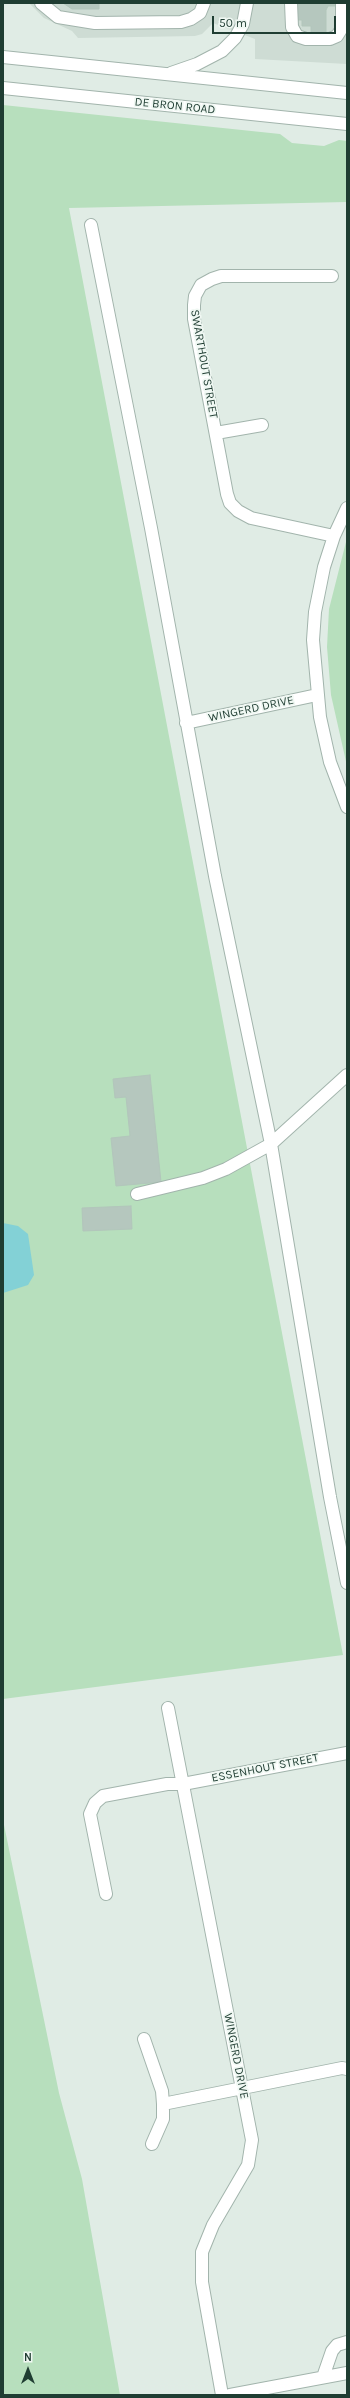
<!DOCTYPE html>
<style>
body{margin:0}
#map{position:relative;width:350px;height:2398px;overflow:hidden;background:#e0ece5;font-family:Karla,sans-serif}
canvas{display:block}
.frame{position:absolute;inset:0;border:4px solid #1f3d32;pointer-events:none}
.north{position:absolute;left:8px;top:2350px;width:40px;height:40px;-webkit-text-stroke:3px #f0f8f3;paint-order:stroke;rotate:0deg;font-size:11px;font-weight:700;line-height:16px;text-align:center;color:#1f3d32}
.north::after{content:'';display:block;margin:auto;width:14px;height:18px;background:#1f3d32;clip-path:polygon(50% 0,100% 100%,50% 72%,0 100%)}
.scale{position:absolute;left:212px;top:16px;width:124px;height:18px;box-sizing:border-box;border:2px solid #1f3d32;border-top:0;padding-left:5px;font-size:12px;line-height:14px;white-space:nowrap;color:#1f3d32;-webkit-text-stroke:3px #f0f8f3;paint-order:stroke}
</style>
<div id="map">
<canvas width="350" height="2398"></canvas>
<div class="frame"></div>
<div class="north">N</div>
<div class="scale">50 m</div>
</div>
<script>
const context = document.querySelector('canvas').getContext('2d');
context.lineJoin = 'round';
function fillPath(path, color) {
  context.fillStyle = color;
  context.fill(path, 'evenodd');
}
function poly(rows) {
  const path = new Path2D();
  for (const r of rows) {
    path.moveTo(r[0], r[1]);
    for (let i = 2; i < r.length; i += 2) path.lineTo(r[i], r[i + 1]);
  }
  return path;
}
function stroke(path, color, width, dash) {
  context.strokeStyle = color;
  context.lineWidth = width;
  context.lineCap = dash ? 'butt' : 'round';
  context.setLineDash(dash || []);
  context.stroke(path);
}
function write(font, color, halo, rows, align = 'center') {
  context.font = font + ' Karla,sans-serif';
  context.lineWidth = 3.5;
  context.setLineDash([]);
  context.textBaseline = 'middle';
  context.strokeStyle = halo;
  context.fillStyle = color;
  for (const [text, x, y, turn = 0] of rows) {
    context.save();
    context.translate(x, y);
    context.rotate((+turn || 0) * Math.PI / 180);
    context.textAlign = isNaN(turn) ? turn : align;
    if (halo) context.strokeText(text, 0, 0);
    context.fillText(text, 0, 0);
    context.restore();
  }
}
fillPath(poly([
 [29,3,347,3,347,64,255,59,255,39,213,23,202,34,195,36,78,38,72,31,44,18]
]), '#cedcd4');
fillPath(poly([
 [3,105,280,134,292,143,324,146,339,140,347,141,347,202,69,208,343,1655,3,1699],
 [347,538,347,766,331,695,327,647,329,609],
 [3,1820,59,2093,82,2179,120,2395,3,2395]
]), '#b7dfbd');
fillPath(poly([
 [3,1223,18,1226,28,1234,34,1275,28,1285,3,1293]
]), '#83d1d6');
const building = poly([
 [63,3,99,3,99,9,72,9,63,3],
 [294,3,335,3,335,6,328,6,326,10,326,34,311,34,311,26,302,26,302,20,297,20,294,3],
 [150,1075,161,1182,116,1186,111,1138,130,1136,126,1097,115,1098,113,1079,150,1075],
 [131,1206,132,1229,83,1231,82,1208,131,1206]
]);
fillPath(building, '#b5c7be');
stroke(building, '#b2c6bb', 1);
const minor = poly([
 [41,3,58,17,95,23,181,22,191,19,200,13,204,3],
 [291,3,292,27,297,36,306,39,330,39,337,36,342,28,342,3],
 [3,57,347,93],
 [171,73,197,64,222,51,235,38,243,24,247,3],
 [3,88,347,124],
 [91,225,151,528,215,876,271,1144,330,1497,347,1583],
 [332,276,221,276,212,279,201,285,195,296,194,305,194,319,227,494,230,503,238,511,251,518,334,536],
 [216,433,262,425],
 [347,508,334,536,324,567,315,612,313,640,320,717,330,762,347,807],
 [186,723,317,695],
 [137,1194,203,1178,226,1169,271,1144,347,1075],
 [168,1708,252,2140,248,2165,213,2225,202,2252,202,2282,222,2395],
 [106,1894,90,1814,95,1803,103,1796,167,1784,183,1784,347,1753],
 [144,2039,162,2091,163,2104,342,2068,347,2069],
 [152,2144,163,2119,163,2104],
 [323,2377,332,2351,337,2345,347,2342],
 [230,2395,347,2373]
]);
stroke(minor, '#a2b4ac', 14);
stroke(minor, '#fff', 12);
write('12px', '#1f3d32', '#f0f8f3', [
 ["DE BRON ROAD",175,106,6],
 ["SWARTHOUT STREET",204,364,80],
 ["WINGERD DRIVE",251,709,-12],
 ["ESSENHOUT STREET",265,1768,-11],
 ["WINGERD DRIVE",236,2056,79]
]);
</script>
